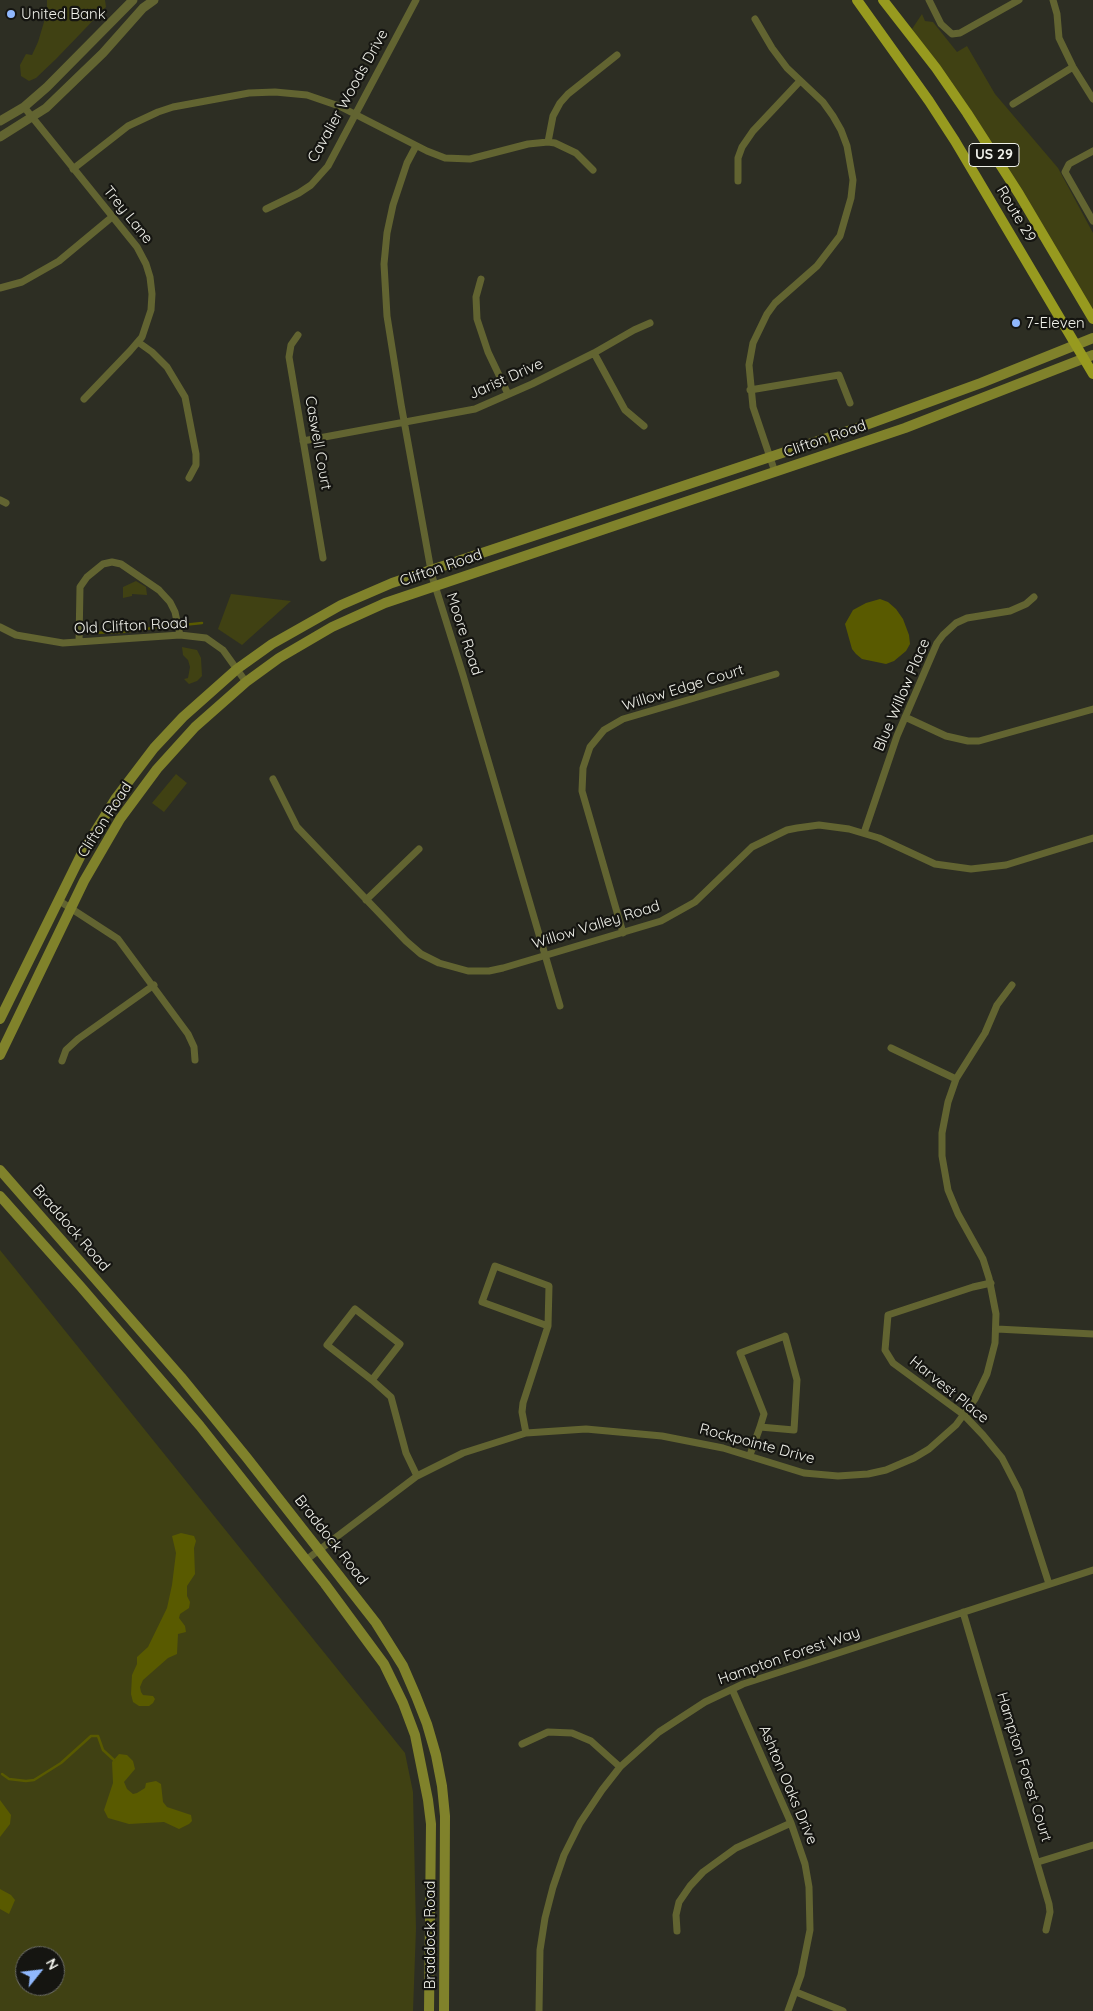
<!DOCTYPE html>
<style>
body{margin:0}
#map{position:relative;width:1093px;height:2011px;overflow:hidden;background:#2d2e23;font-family:Quicksand,sans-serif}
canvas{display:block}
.north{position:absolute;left:15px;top:1946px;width:50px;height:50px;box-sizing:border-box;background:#151511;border:1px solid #6d6d68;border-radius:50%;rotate:61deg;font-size:14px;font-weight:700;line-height:20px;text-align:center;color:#f0f1ea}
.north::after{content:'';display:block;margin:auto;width:18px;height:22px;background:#90b8fd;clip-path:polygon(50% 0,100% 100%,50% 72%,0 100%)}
</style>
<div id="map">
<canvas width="1093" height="2011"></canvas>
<div class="north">N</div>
</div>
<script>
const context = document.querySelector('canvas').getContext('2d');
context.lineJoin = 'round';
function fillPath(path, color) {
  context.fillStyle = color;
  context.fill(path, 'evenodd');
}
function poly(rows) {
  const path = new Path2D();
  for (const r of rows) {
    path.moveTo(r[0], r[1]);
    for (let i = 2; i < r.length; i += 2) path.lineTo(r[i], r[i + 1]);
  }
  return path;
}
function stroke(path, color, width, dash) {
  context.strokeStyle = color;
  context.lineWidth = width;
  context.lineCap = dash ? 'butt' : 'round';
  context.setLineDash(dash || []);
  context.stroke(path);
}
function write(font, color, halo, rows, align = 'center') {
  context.font = font + ' Quicksand,sans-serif';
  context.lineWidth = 4.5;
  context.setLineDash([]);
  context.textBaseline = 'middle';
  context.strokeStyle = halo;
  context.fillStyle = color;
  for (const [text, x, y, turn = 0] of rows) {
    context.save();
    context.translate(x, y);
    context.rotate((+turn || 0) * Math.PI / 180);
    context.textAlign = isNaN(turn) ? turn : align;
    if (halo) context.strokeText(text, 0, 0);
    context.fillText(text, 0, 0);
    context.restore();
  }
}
fillPath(poly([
 [47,0,105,0,106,7,56,59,36,78,29,81,21,76,20,65,26,54,32,55,38,42,47,12],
 [922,14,925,21,933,22,957,52,967,46,995,94,1058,168,1093,233,1093,311,915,35,912,29],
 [136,581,146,587,147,595,132,594,132,596,123,598,123,587],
 [231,594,291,601,242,645,218,629],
 [182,647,197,650,201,658,202,676,197,681,189,684,184,679,188,678,190,667,188,660,183,655],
 [176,774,187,783,164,812,152,803],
 [0,1250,405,1753,413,1792,416,1929,413,2011,0,2011],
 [25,1956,55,1956,55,1986,25,1986]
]), '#404113');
fillPath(poly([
 [880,599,888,602,896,609,903,619,909,635,910,644,906,651,894,661,886,664,862,659,856,654,852,649,845,624,853,610,866,603],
 [181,1533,194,1536,196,1541,194,1548,195,1574,187,1586,187,1596,190,1602,189,1608,180,1614,179,1618,185,1626,186,1632,178,1634,177,1654,168,1658,143,1680,140,1687,141,1692,143,1695,153,1696,155,1699,153,1703,149,1706,139,1706,133,1702,131,1694,132,1675,137,1664,137,1657,148,1647,167,1608,172,1585,176,1553,172,1536],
 [119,1754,127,1755,133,1761,135,1769,124,1782,127,1789,133,1794,137,1793,145,1788,146,1783,156,1781,161,1784,163,1802,167,1807,191,1815,192,1821,189,1824,179,1829,164,1822,129,1824,108,1818,104,1810,113,1783,112,1762],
 [0,1800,11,1815,10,1824,0,1837],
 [0,1889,11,1895,15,1900,9,1914,0,1909]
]), '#595a00');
stroke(poly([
 [183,625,202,623],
 [86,633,122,632,176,625],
 [2,1774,9,1779,26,1781,34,1780,61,1763,91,1736,98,1736,103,1750,114,1760]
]), '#595a00', 2.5);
stroke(poly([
 [929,0,941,24,952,34,960,33,1019,0],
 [1053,0,1057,14,1059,38,1073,67,1093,99],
 [755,19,772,48,787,68,823,102,833,116,841,130,847,146,853,180,851,198,840,236,817,266,775,303,767,314,753,343,749,365,753,407,775,472],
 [1013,104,1073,67],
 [24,107,137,247,146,264,150,277,152,294,151,310,142,337,130,351,84,399],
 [548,142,553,116,560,103,568,94,617,55],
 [416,146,407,163,393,205,387,233,384,264,387,316,401,404,432,576,463,675,560,1006],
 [1093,151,1069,164,1065,172,1093,221],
 [73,169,128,126,158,112,173,107,249,93,275,92,307,95,339,106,427,151,445,158,470,159,528,144,548,142,555,143,576,153,593,170],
 [738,181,738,158,742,147,753,131,800,81],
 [266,209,299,193,311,185,328,166,416,0],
 [481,279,476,297,477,319,488,352,508,394],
 [0,288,22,282,59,261,112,217],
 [298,335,291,345,289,357,323,558],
 [138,342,152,352,167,367,185,397,196,454,196,465,189,478],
 [594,353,625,410,644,426],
 [750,390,839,375,850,403],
 [303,441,475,409,532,384,594,353,634,330,650,323],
 [0,500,6,503],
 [0,627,16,635,63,643,180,635,206,638,223,650,246,682],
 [79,642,80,587,87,577,103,564,112,562,121,564,159,590,170,602,175,612,180,635],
 [905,717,946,736,968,741,979,741,1093,709],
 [273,779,297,827,406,941,421,954,439,963,468,971,489,971,503,968,661,921,695,902,752,847,787,830,797,828,819,825,849,829,879,838,935,864,971,869,1006,865,1093,838],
 [864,833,897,736,937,643,943,635,956,623,967,618,1010,611,1026,604,1034,597],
 [58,900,118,939,188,1034,194,1047,195,1060],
 [366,900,419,849],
 [623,933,582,791,583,768,590,747,604,730,623,719,776,674],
 [891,1048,956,1079],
 [62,1061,66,1050,78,1039,154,985],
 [495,1266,549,1286,548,1326,482,1302,495,1266],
 [991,1283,973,1287,888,1315,885,1350,893,1363,964,1415,983,1435,1002,1458,1019,1491,1049,1584],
 [355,1309,400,1344,372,1380,327,1345,355,1309],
 [997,1329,1093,1334],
 [785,1336,797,1380,794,1430,760,1427,764,1414,740,1353,785,1336],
 [372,1380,391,1397,406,1453,417,1476],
 [526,1433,522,1412,523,1403,548,1326],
 [750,1455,760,1427],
 [306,1560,417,1476,463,1453,526,1433,586,1429,662,1436,723,1448,804,1473,838,1476,868,1474,886,1470,914,1458,929,1449,956,1425,975,1399,987,1374,995,1343,996,1314,989,1278,983,1259,958,1214,948,1190,942,1156,942,1133,948,1102,956,1079,985,1033,997,1005,1012,985],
 [963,1612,1049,1904,1050,1912,1046,1930],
 [732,1689,791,1823,805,1864,809,1887,810,1930,801,1975,788,2011],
 [522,1744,548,1732,572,1733,591,1741,620,1767],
 [1038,1862,1093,1845],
 [677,1931,676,1915,679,1902,690,1886,703,1872,736,1848,791,1823],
 [796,1992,843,2011],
 [539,2011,540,1950,545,1918,553,1887,564,1855,580,1823,602,1790,620,1767,659,1732,705,1702,743,1684,1093,1570]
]), '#626431', 7);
stroke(poly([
 [0,121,24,107,47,87,133,0],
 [0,137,46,108,103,53,143,8,154,0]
]), '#626431', 9);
stroke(poly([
 [0,1019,82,853,116,798,154,748,183,717,237,669,272,644,341,605,392,583,863,426,981,383,1093,338],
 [0,1055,84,881,120,819,157,769,195,727,246,682,279,658,332,627,385,603,905,428,1093,355],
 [0,1170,181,1377,247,1458,376,1623,403,1666,416,1696,427,1724,436,1755,442,1786,445,1816,444,2011],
 [0,1196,81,1287,200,1426,325,1584,384,1664,403,1703,415,1735,428,1800,431,1824,429,2011]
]), '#80822b', 10);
stroke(poly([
 [857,0,929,101,955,141,1093,374],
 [883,0,936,68,967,113,1019,194,1093,319]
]), '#979a1f', 10);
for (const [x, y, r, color] of [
 [11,14,5,"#90b8fd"],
 [1016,323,5,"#90b8fd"]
]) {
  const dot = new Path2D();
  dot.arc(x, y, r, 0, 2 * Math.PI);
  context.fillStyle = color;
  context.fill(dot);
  stroke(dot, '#151511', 2);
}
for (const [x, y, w] of [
 [994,155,50]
]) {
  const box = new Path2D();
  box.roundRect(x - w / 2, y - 11.5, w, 23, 4);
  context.fillStyle = '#151511';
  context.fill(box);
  stroke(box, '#f0f1ea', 1);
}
write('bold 14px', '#f0f1ea', null, [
 ["US 29",994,155]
]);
write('15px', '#f0f1ea', '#151511', [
 ["United Bank",21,14],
 ["7-Eleven",1026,323]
], 'left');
write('15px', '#f0f1ea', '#151511', [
 ["Cavalier Woods Drive",348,96,-61],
 ["Route 29",1016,214,59],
 ["Trey Lane",128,215,51],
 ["Jarist Drive",506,379,-24],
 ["Clifton Road",825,439,-19],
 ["Caswell Court",318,443,80],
 ["Clifton Road",441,568,-19],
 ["Old Clifton Road",131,626,-3],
 ["Moore Road",464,634,72],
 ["Willow Edge Court",683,688,-17],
 ["Blue Willow Place",902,695,-67],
 ["Clifton Road",105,820,-57],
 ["Willow Valley Road",596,925,-17],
 ["Braddock Road",71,1228,49],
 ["Harvest Place",949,1390,39],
 ["Rockpointe Drive",757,1444,15],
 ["Braddock Road",331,1540,52],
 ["Hampton Forest Way",789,1656,-19],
 ["Hampton Forest Court",1024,1767,73],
 ["Ashton Oaks Drive",788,1785,67],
 ["Braddock Road",430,1935,-90]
]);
</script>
